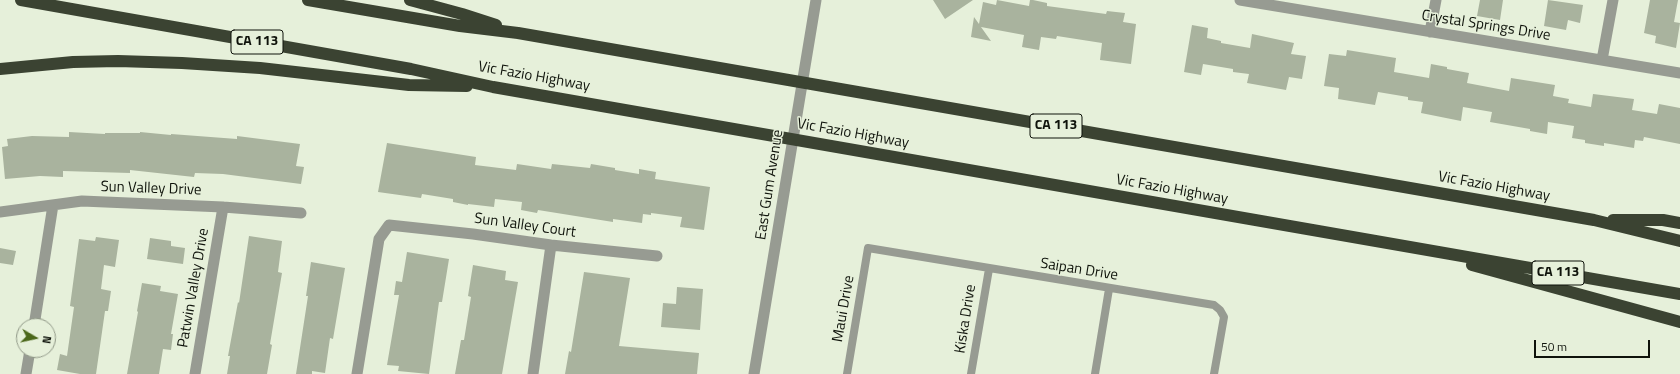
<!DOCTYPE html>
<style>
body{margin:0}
#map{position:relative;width:1680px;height:374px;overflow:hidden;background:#e6f0da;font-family:"Titillium Web",sans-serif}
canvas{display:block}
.north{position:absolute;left:16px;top:318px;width:40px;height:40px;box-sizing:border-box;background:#e6f0da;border:1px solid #909887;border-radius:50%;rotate:99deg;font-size:11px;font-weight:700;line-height:16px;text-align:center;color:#0f130b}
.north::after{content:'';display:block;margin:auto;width:14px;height:18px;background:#4b671a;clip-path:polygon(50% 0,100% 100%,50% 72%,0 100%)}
.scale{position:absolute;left:1534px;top:340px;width:116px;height:18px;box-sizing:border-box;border:2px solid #0f130b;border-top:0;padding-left:5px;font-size:12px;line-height:14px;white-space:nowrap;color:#0f130b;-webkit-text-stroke:3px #e6f0da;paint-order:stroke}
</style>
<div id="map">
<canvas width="1680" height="374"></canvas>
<div class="north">N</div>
<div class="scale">50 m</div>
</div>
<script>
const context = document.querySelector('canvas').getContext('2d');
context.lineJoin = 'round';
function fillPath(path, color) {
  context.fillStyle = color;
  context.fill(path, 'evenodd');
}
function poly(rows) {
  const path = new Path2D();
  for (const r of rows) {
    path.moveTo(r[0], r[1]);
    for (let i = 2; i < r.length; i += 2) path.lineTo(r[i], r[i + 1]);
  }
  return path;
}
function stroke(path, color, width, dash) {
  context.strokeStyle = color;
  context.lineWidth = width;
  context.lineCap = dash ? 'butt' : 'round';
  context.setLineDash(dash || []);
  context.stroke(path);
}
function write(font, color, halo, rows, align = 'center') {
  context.font = font + ' "Titillium Web",sans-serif';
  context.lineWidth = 3;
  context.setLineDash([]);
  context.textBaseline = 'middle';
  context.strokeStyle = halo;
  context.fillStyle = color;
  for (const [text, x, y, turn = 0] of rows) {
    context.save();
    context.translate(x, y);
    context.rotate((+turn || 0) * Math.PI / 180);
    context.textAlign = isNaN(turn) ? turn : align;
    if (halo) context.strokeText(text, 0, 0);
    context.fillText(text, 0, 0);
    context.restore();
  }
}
fillPath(poly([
 [933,0,973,0,945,19],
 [997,0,1029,6,1030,0,1033,0,1047,3,1047,6,1106,14,1107,11,1125,13,1123,22,1136,24,1131,64,1100,60,1102,43,1057,36,1056,39,1041,37,1039,50,1022,47,1024,35,981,27,991,41,971,37,974,17,979,24,983,2,996,5],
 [1480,0,1503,0,1500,20,1477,16],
 [1548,0,1583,5,1580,23,1568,20,1566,30,1544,26],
 [1650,0,1678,0,1674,22,1680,23,1676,48,1655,43,1656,36,1644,33],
 [1192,25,1208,28,1207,38,1221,41,1221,43,1250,48,1252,34,1294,43,1291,54,1306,56,1302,79,1289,77,1286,90,1247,83,1249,74,1233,72,1233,69,1203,64,1201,75,1184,72],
 [1347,50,1396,58,1394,72,1429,78,1431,64,1447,67,1447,69,1469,73,1467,83,1509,91,1511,78,1555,85,1553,96,1569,99,1568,103,1591,107,1593,94,1634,99,1632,110,1657,114,1659,104,1680,108,1680,144,1644,137,1643,141,1635,140,1634,148,1604,143,1604,146,1585,143,1585,140,1572,138,1574,126,1548,122,1547,134,1530,131,1530,129,1490,122,1492,112,1463,107,1461,121,1421,113,1423,102,1408,100,1408,97,1378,92,1375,105,1338,99,1339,88,1324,86,1329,54,1346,56],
 [69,132,105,134,105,133,140,133,140,132,171,135,171,134,237,139,237,136,300,144,296,166,304,167,301,184,223,174,195,173,194,177,130,170,130,173,63,171,63,177,40,176,5,179,2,147,8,146,7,139,32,136,69,137],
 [387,143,476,157,475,165,516,170,517,164,551,169,552,164,590,168,591,164,615,168,615,170,639,174,639,169,656,172,655,179,710,187,704,230,680,227,682,217,651,213,651,215,643,214,642,223,613,219,613,222,538,210,537,213,521,210,522,202,495,199,494,207,468,204,468,205,453,202,453,199,422,194,421,198,378,192],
 [249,236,282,241,278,272,282,273,270,344,272,345,267,374,227,374,230,356,228,356,238,302,239,303],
 [96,237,119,240,115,267,104,265,101,289,111,291,108,311,105,311,96,374,80,374,57,370,60,354,67,356,74,307,70,306,79,239,95,241],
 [150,238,171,241,171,246,185,248,183,264,147,259],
 [0,248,16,251,13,265,0,263],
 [407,252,449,259,442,302,439,302,429,374,398,371,399,366,387,365,399,295,394,295,396,281,402,282],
 [311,262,345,268,333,339,330,338,325,373,312,371,312,374,296,374,308,296,306,296],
 [473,265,506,271,505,280,518,282,502,374,455,374,461,340,464,340,471,297,468,296],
 [584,272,630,278,619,346,699,353,697,374,565,374,569,351,571,352],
 [142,283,161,286,160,291,178,294,171,334,173,334,171,350,163,349,159,374,127,374,138,312,137,311],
 [677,287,703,289,700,330,661,327,663,303,676,304]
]), '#a9b39e');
stroke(poly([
 [847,374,868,248,1214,305,1220,310,1224,317,1214,374],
 [971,374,989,269],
 [1095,374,1109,289]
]), '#979b92', 8);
stroke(poly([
 [1240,0,1680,73],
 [1430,32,1436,0],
 [1602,60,1613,0],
 [0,212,82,201,223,207,301,213],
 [34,326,53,205],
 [26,374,30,350],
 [195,374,223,207],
 [357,374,379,239,389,225,473,234,551,245,657,256],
 [533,374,551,245]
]), '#979b92', 11);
stroke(poly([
 [754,374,816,0]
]), '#979b92', 11);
stroke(poly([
 [21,0,411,69,493,87,1680,294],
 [308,0,460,26,518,33,1594,220,1680,241],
 [410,0,462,14,496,25],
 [0,69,73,62,118,61,182,63,260,68,409,85,467,86],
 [1613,220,1663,220,1680,223],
 [1472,265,1680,322]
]), '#3b4332', 12);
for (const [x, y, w] of [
 [257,42,52],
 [1056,126,52],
 [1558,273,52]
]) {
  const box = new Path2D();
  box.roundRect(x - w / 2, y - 12, w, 24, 3);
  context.fillStyle = '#e6f0da';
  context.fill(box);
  stroke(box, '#0f130b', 1);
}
write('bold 14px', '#0f130b', null, [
 ["CA 113",257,42],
 ["CA 113",1056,126],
 ["CA 113",1558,273]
]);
write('15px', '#0f130b', '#e6f0da', [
 ["Crystal Springs Drive",1486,26,9],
 ["Vic Fazio Highway",534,77,10],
 ["Vic Fazio Highway",853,134,10],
 ["East Gum Avenue",770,185,-81],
 ["Vic Fazio Highway",1494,187,10],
 ["Sun Valley Drive",151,189,2],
 ["Vic Fazio Highway",1172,190,10],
 ["Sun Valley Court",525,226,8],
 ["Saipan Drive",1079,270,9],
 ["Patwin Valley Drive",194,288,-80],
 ["Maui Drive",844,309,-80],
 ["Kiska Drive",966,319,-81]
]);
</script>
